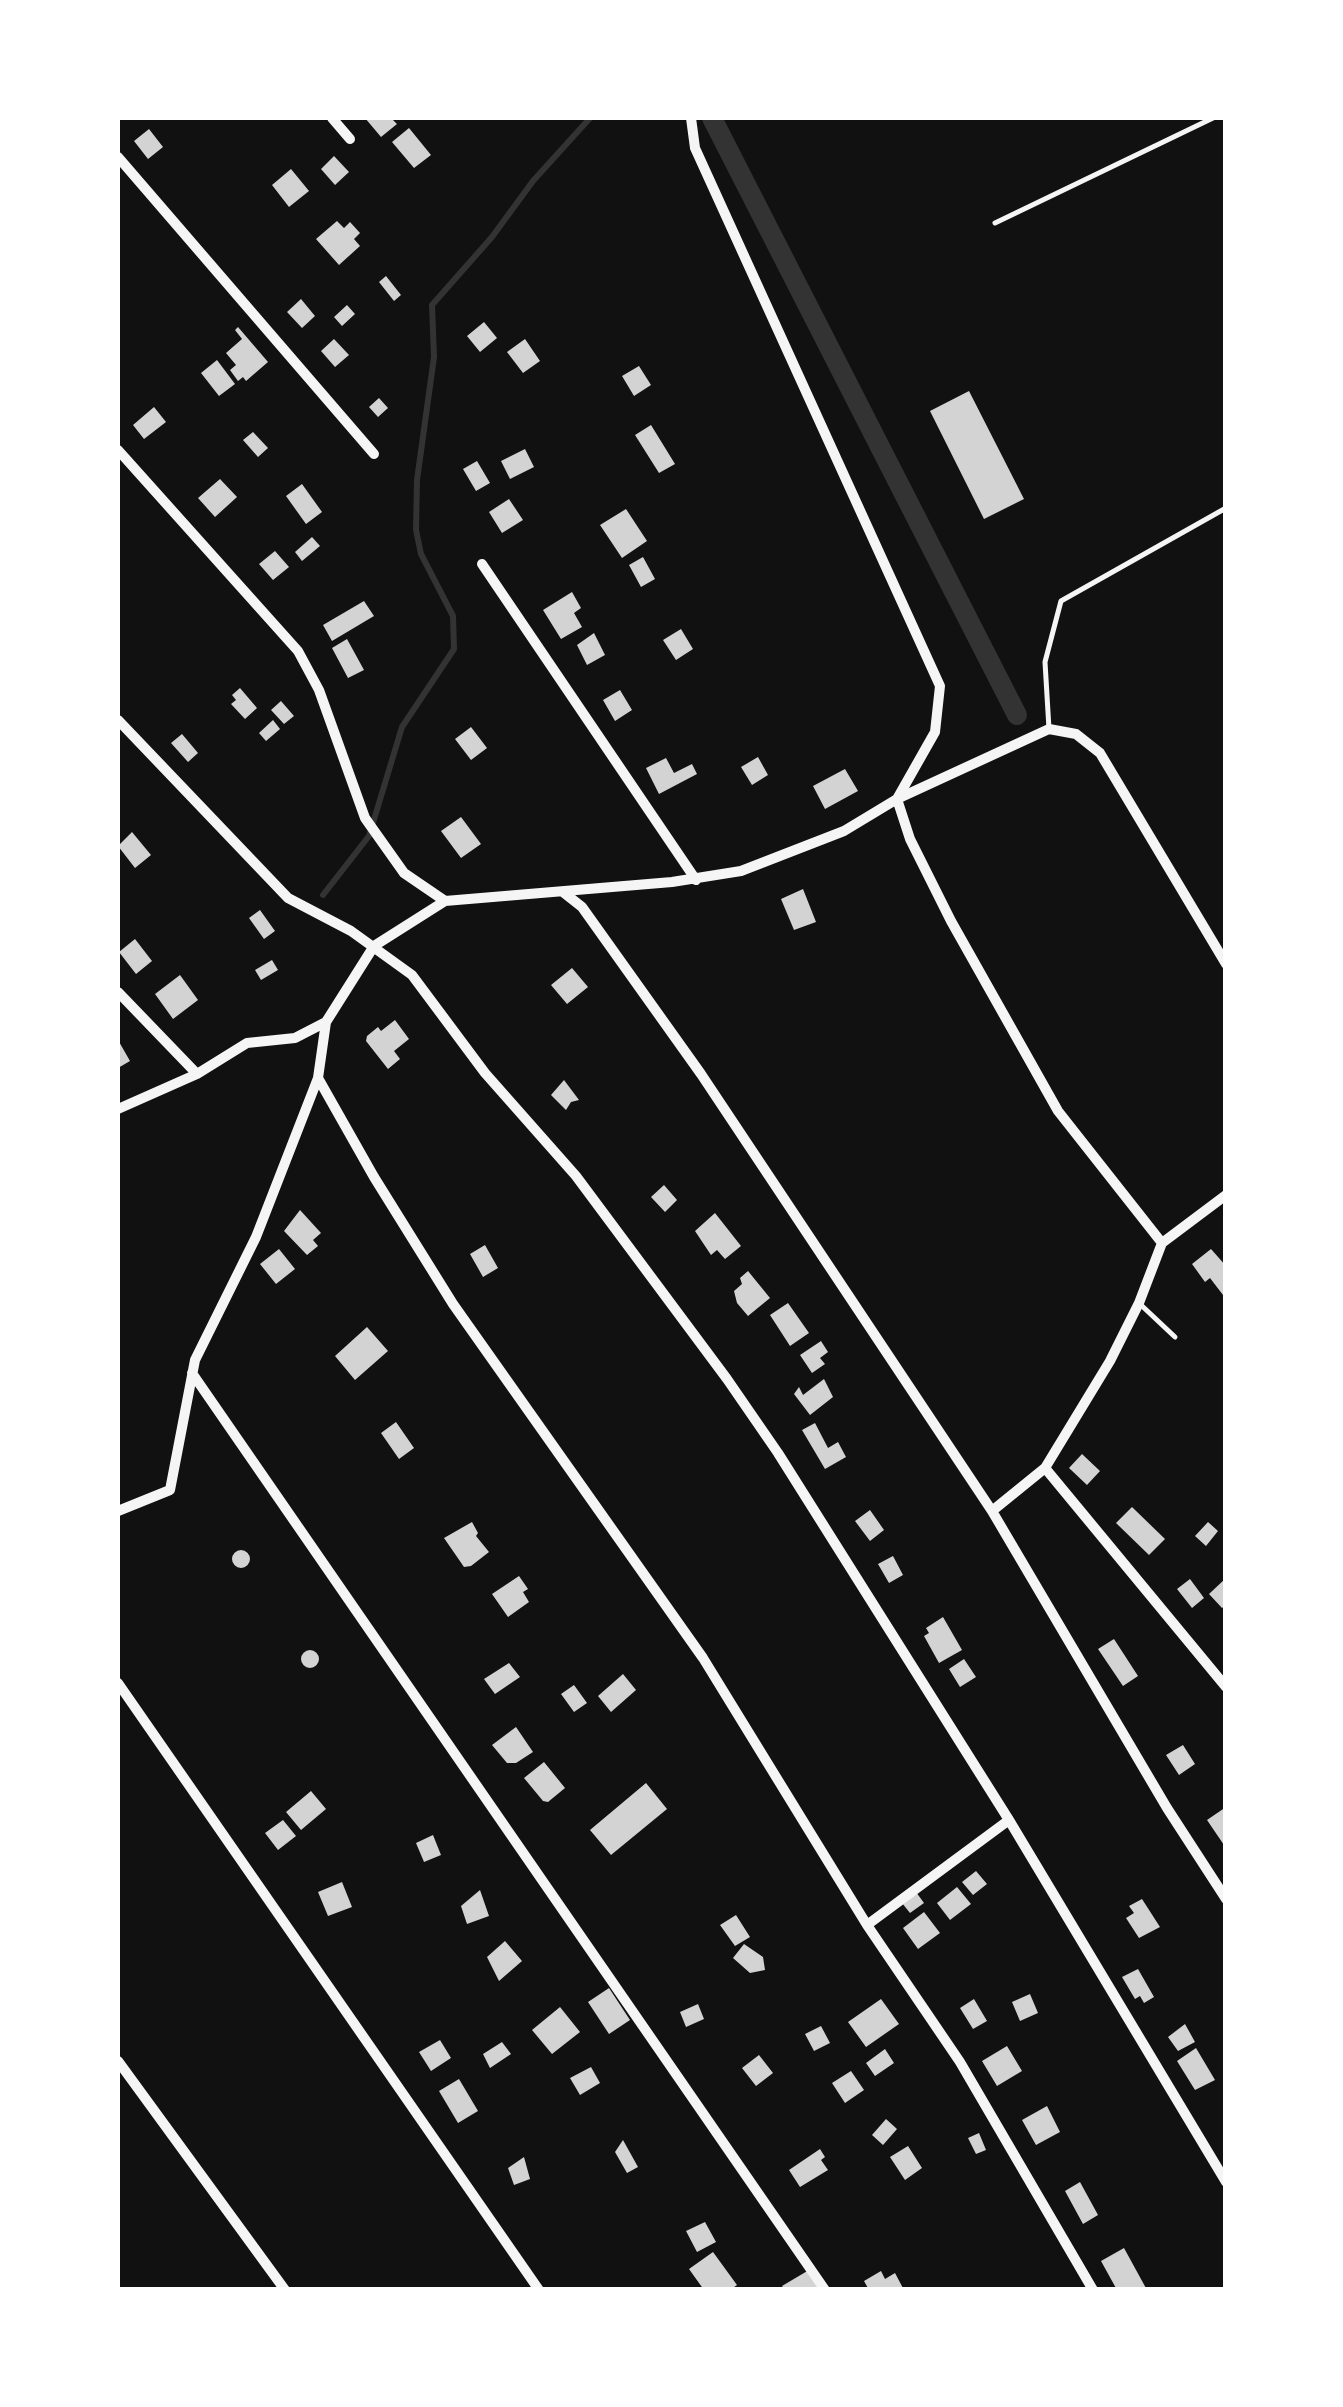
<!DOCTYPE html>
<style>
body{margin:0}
#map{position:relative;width:1343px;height:2407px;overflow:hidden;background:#111;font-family:"Golos Text",sans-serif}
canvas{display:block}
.frame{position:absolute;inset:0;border:120px solid #fff;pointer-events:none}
</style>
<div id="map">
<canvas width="1343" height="2407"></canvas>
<div class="frame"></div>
</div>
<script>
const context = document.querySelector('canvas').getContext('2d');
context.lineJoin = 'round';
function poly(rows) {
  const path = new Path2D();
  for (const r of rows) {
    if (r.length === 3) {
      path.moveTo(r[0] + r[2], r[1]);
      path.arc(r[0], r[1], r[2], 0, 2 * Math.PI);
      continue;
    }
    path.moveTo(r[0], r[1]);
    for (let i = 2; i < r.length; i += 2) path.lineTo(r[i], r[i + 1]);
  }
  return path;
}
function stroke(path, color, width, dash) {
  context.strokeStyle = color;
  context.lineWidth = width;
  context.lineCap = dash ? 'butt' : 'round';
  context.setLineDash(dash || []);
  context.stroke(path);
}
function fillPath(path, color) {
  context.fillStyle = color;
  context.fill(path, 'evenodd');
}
stroke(poly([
 [323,895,369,836,402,727,454,649,453,616,421,554,416,530,417,480,434,357,432,305,492,237,533,181,590,118]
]), '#333', 6);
stroke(poly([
 [712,118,1017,715]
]), '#333', 20);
fillPath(poly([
 [365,118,391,118,397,124,381,137],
 [409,128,431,155,414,168,392,142],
 [149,129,163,147,148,159,134,141],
 [334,156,349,172,335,185,321,169],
 [291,169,309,191,289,207,272,185],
 [337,221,344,228,350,222,360,233,354,239,360,246,339,265,316,239],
 [386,276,401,295,394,301,379,282],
 [301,299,315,316,302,328,287,312],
 [347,305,355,314,342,326,334,317],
 [484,322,497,338,480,352,467,336],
 [238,327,268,362,246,381,243,377,238,381,230,370,236,365,226,353,242,339,235,330],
 [334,339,349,355,335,367,321,351],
 [525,339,540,361,523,373,507,352],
 [217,360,235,384,219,396,201,373],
 [639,366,651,385,634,396,622,376],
 [969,391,1024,499,984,519,930,411],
 [379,398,388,408,378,417,369,407],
 [154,407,166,422,144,439,133,425],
 [651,425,675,464,659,473,635,435],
 [253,432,268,448,258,457,243,440],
 [525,449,534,467,510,479,501,461],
 [477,461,490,483,476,491,463,469],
 [220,479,237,497,215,517,198,498],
 [302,484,322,512,306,524,286,496],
 [509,499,523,520,502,533,489,512],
 [626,509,647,541,622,558,600,525],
 [312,537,320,546,302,561,295,552],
 [275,551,289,567,273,580,259,564],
 [643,557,655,579,641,587,629,565],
 [572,592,581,608,574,613,582,627,561,639,543,610],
 [364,601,374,616,332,641,323,625],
 [681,629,693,649,676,660,663,640],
 [594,633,605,655,587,665,577,645],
 [347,639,364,670,348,678,332,648],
 [240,688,257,708,245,719,231,704,236,700,232,695],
 [620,690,632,710,615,721,603,700],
 [281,701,294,716,284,724,271,710],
 [273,720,280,729,266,741,259,733],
 [471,727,487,748,471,760,455,739],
 [182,734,198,753,188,762,171,743],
 [758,757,768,775,752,785,741,767],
 [666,758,674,773,692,764,697,774,659,794,646,768],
 [845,769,858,791,825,809,813,786],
 [461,817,481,844,461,858,441,831],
 [132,832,151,855,135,868,118,846],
 [803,889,816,922,794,930,781,899],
 [260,910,275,931,264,939,249,918],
 [135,939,152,961,136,974,119,952],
 [272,960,278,970,261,980,255,970],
 [572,968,588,987,567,1004,551,985],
 [180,975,198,1000,173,1019,155,994],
 [395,1020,409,1039,394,1051,400,1059,388,1069,366,1041,367,1036,378,1027,381,1031],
 [118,1040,130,1061,118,1068],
 [564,1080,579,1100,571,1102,566,1110,551,1095],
 [664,1185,677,1200,665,1212,651,1197],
 [300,1210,321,1233,313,1240,318,1246,307,1255,284,1231],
 [715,1213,741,1246,725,1259,717,1250,711,1255,695,1231],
 [485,1245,498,1268,483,1277,470,1254],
 [279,1249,295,1269,276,1284,260,1264],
 [1211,1249,1226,1266,1223,1295,1210,1278,1205,1282,1192,1264],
 [748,1271,770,1298,748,1316,737,1303,734,1291,742,1284,740,1278],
 [788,1303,809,1333,790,1346,770,1315],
 [367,1327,388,1351,355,1380,335,1356],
 [821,1341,828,1352,820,1358,825,1364,812,1373,800,1355],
 [824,1379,833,1397,810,1415,794,1394,799,1387,803,1395],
 [396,1422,414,1448,399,1459,381,1433],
 [815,1423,828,1448,838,1442,846,1457,825,1469,802,1430],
 [1082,1454,1100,1471,1087,1485,1069,1468],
 [1132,1507,1165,1539,1149,1555,1116,1523],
 [870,1510,884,1530,870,1541,855,1521],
 [472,1522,478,1533,476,1536,489,1552,471,1566,464,1567,444,1538],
 [1208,1522,1218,1531,1206,1546,1195,1536],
 [241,1559,9],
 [893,1556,903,1575,889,1583,878,1564],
 [519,1576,528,1589,523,1592,529,1602,508,1617,492,1594],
 [1226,1578,1226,1605,1222,1608,1209,1594],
 [1190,1579,1204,1598,1192,1608,1177,1589],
 [943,1617,962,1650,939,1663,924,1636,929,1633,926,1628],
 [1114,1639,1138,1676,1123,1686,1098,1649],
 [310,1659,9],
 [964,1659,976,1677,960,1687,949,1669],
 [509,1663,520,1677,495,1694,484,1679],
 [623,1674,636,1690,611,1712,598,1696],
 [574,1685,587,1703,574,1712,561,1694],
 [516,1727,533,1752,516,1763,507,1763,492,1745],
 [1183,1745,1195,1764,1179,1775,1166,1755],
 [544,1762,565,1788,548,1802,543,1801,524,1778],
 [646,1783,667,1809,611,1855,590,1830],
 [311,1791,326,1809,301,1830,286,1812],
 [1226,1807,1226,1848,1207,1820],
 [283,1820,296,1836,278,1850,265,1833],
 [433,1835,441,1855,424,1862,416,1843],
 [976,1871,987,1884,973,1895,962,1882],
 [342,1882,352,1907,328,1916,318,1892],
 [957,1887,971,1904,950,1920,937,1903],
 [480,1890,489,1916,467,1924,461,1906],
 [916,1892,924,1903,910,1913,902,1903],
 [1142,1899,1160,1927,1139,1938,1126,1918,1134,1913,1129,1906],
 [924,1912,940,1933,918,1949,903,1928],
 [736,1915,750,1937,735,1946,720,1925],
 [505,1941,522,1961,499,1981,487,1957],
 [744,1944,763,1957,765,1970,750,1973,733,1958],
 [1138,1969,1154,1997,1144,2003,1140,1996,1135,1999,1122,1977],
 [609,1988,630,2020,609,2034,588,2002],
 [1030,1994,1038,2013,1020,2021,1012,2002],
 [881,1999,899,2024,866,2047,848,2022],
 [974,1999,987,2021,973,2029,960,2008],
 [698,2004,704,2019,686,2027,680,2012],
 [560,2007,580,2032,552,2054,532,2030],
 [1185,2024,1195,2042,1178,2051,1168,2037],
 [821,2026,830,2043,814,2051,805,2034],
 [440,2040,451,2058,431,2071,419,2052],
 [502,2042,511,2054,490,2068,483,2054],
 [1007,2046,1022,2071,997,2086,982,2061],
 [1196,2048,1215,2080,1195,2090,1177,2061],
 [885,2049,894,2063,875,2076,866,2063],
 [759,2055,773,2073,756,2086,742,2068],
 [591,2067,600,2083,580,2095,570,2078],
 [851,2071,864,2090,845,2103,832,2083],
 [459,2079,478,2111,458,2123,439,2091],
 [1047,2106,1060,2132,1036,2145,1022,2120],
 [886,2119,897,2129,883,2145,872,2135],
 [979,2133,986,2150,976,2154,968,2138],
 [623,2140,638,2167,627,2173,615,2152],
 [908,2146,922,2168,905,2180,890,2157],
 [820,2149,825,2157,821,2160,828,2170,800,2187,789,2170],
 [524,2157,530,2179,514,2185,508,2168],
 [1080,2182,1098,2215,1083,2224,1065,2191],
 [705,2222,716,2242,697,2252,686,2231],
 [1124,2248,1147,2290,1117,2290,1101,2261],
 [713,2252,737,2285,730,2290,715,2287,704,2290,689,2269],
 [809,2270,820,2285,813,2290,785,2290,782,2286],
 [881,2271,885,2279,895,2273,904,2290,869,2290,864,2281]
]), '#d3d3d3');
stroke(poly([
 [995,223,1213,118],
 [1049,729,1045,662,1061,601,1226,508],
 [1141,1305,1175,1337]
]), '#f5f5f5', 5);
stroke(poly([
 [332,118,350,139],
 [691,118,695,148,940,686,935,732,897,799,910,839,951,921,1058,1111,1162,1243],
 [118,157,374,454],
 [118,450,298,651,319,690,365,818,404,873,445,901],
 [482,564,696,880],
 [118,720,288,898,351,931,412,975,485,1073,576,1176,727,1379,778,1453,1009,1820,1226,2182],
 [563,892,582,907,701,1074,992,1511,1167,1808,1226,1899],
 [118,992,197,1074],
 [318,1078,374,1177,453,1304,703,1658,867,1925,960,2062,1093,2290],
 [118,1109,197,1074,247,1043,295,1038,326,1022,374,946,445,901,672,882,741,871,844,831,897,799,1049,729,1076,734,1100,753,1226,964],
 [192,1373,825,2290],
 [1045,1468,1226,1687],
 [118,1511,170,1490,195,1360,256,1237,318,1078,326,1022],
 [992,1511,1045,1468,1110,1361,1139,1303,1162,1243,1226,1195],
 [118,1683,539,2290],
 [867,1925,1009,1820],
 [118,2061,285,2290]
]), '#f5f5f5', 10);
</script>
